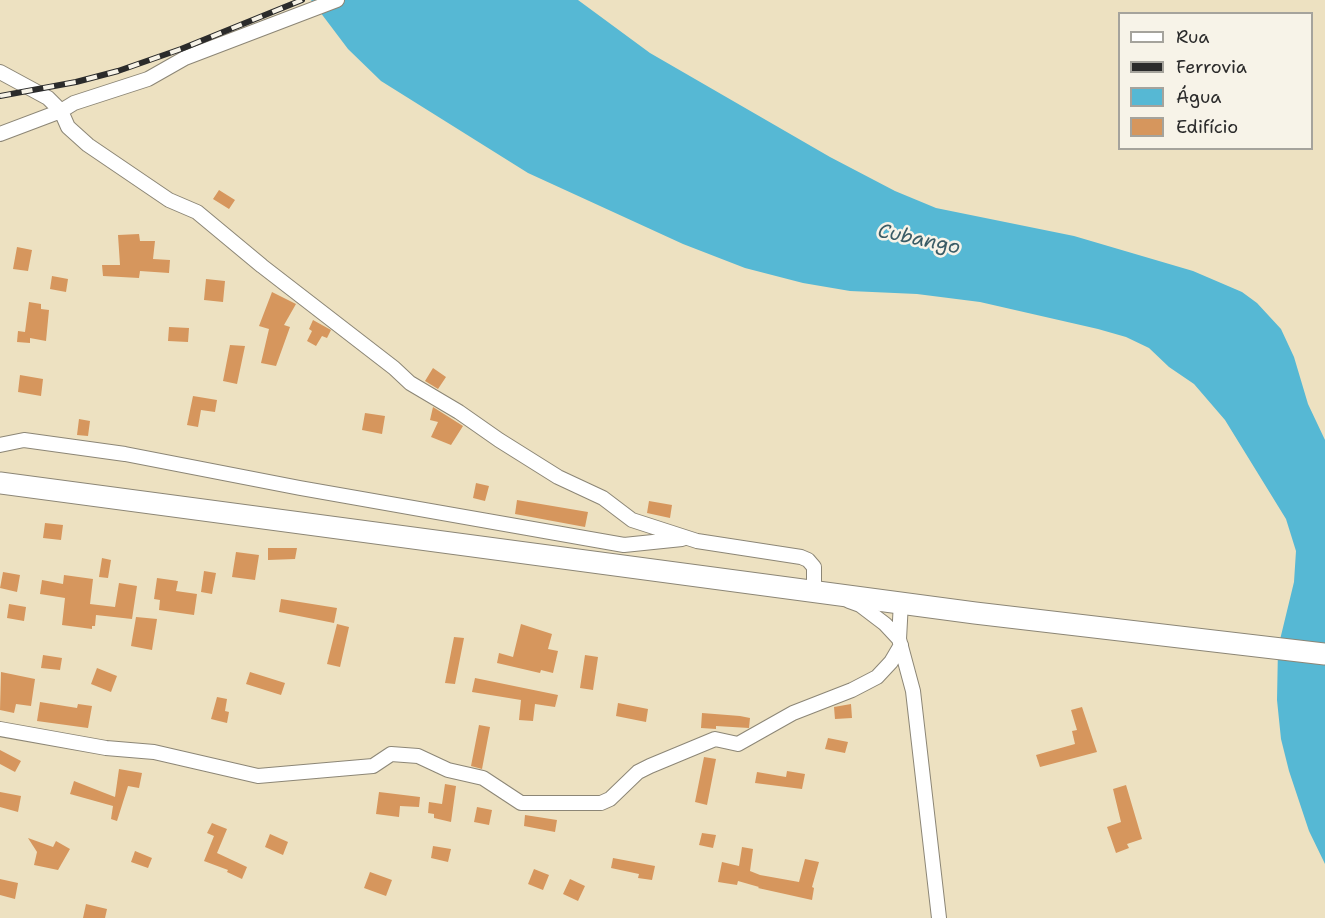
<!DOCTYPE html>
<meta charset="utf-8">
<style>
body{margin:0}
#map{position:relative;width:1325px;height:918px;overflow:hidden;background:#ede1c1;font-family:"Shantell Sans",sans-serif}
canvas{display:block}
.legend{position:absolute;left:1118px;top:12px;width:195px;height:138px;box-sizing:border-box;background:#f7f3e8;border:2px solid #a5a39c;margin:0;padding:8px 10px;list-style:none;font-size:18px;color:#2b2b2b}
.legend li{display:flex;align-items:center;gap:12px;height:30px}
.legend b{width:30px;border:2px solid #a5a39c}
</style>
<div id="map">
<canvas width="1325" height="918"></canvas>
<ul class="legend">
<li><b style="height:8px;background:#fff"></b>Rua</li>
<li><b style="height:8px;background:#2b2b2b"></b>Ferrovia</li>
<li><b style="height:16px;background:#56b8d4"></b>Água</li>
<li><b style="height:16px;background:#d6965d"></b>Edifício</li>
</ul>
</div>
<script>
const context = document.querySelector('canvas').getContext('2d');
context.lineJoin = 'round';
function fillPath(path, color) {
  context.fillStyle = color;
  context.fill(path, 'evenodd');
}
function poly(rows) {
  const path = new Path2D();
  for (const r of rows) {
    path.moveTo(r[0], r[1]);
    for (let i = 2; i < r.length; i += 2) path.lineTo(r[i], r[i + 1]);
  }
  return path;
}
function stroke(path, color, width, dash) {
  context.strokeStyle = color;
  context.lineWidth = width;
  context.lineCap = dash ? 'butt' : 'round';
  context.setLineDash(dash || []);
  context.stroke(path);
}
function write(font, color, halo, rows, align = 'center') {
  context.font = font + ' "Shantell Sans",sans-serif';
  context.lineWidth = 5;
  context.setLineDash([]);
  context.textBaseline = 'middle';
  context.strokeStyle = halo;
  context.fillStyle = color;
  for (const [text, x, y, turn = 0] of rows) {
    context.save();
    context.translate(x, y);
    context.rotate((+turn || 0) * Math.PI / 180);
    context.textAlign = isNaN(turn) ? turn : align;
    if (halo) context.strokeText(text, 0, 0);
    context.fillText(text, 0, 0);
    context.restore();
  }
}
fillPath(poly([
 [311,0,578,0,650,53,830,157,895,191,936,208,1074,236,1193,271,1242,292,1257,303,1281,329,1294,357,1308,404,1325,440,1325,864,1309,831,1289,771,1281,739,1277,700,1278,648,1294,582,1296,551,1286,519,1225,420,1194,384,1169,367,1149,348,1126,337,1098,329,980,302,917,294,850,291,803,283,745,268,683,244,528,173,381,81,348,49]
]), '#56b8d4');
fillPath(poly([
 [219,190,235,200,229,209,213,199],
 [139,234,140,241,155,241,153,259,170,260,169,273,140,271,139,278,103,276,102,265,120,265,118,235],
 [17,247,32,250,28,271,13,269],
 [52,276,68,279,66,292,50,289],
 [206,279,225,281,223,302,204,300],
 [272,292,296,304,284,325,290,327,276,366,261,363,269,329,259,326],
 [29,302,41,304,41,309,49,310,46,341,30,338,30,343,17,342,18,331,25,332],
 [313,320,331,330,327,338,322,336,316,346,307,341,312,331,309,329],
 [169,327,189,328,188,342,168,341],
 [230,345,245,346,237,384,223,381],
 [433,368,446,377,438,389,425,381],
 [20,375,43,379,41,396,18,392],
 [193,396,217,400,215,412,201,410,198,427,187,425],
 [433,407,463,426,451,445,431,437,438,422,430,420],
 [365,413,385,416,382,434,362,430],
 [79,419,90,421,88,436,77,435],
 [476,483,489,486,485,501,473,498],
 [517,500,588,512,585,527,515,514],
 [649,501,672,505,670,518,647,513],
 [45,523,63,525,61,540,43,538],
 [268,548,297,548,295,559,268,560],
 [236,552,259,555,255,580,232,577],
 [102,558,111,560,108,578,99,577],
 [204,571,216,573,212,594,201,592],
 [3,572,20,575,17,592,0,588],
 [64,575,93,579,90,604,115,607,119,583,137,586,132,619,96,615,95,626,92,626,92,629,62,625,65,598,40,594,42,580,63,584],
 [157,578,178,581,176,591,197,594,194,615,159,610,160,600,154,599],
 [281,599,337,608,334,623,279,612],
 [9,604,26,607,24,621,7,618],
 [136,617,157,619,152,650,131,646],
 [337,624,349,627,340,667,327,664],
 [521,624,552,634,548,649,558,651,553,673,541,670,540,673,497,663,499,653,513,657],
 [454,637,464,638,455,684,445,683],
 [43,655,62,658,60,670,41,668],
 [585,655,598,657,593,690,580,688],
 [97,668,117,676,111,692,91,684],
 [1,672,35,679,31,706,16,704,14,713,0,710],
 [250,672,285,683,281,695,246,684],
 [475,678,558,695,555,707,535,704,533,721,519,720,521,700,472,692],
 [217,697,227,699,225,711,229,712,227,723,211,719],
 [40,702,77,708,78,704,92,706,88,728,37,721],
 [618,703,648,709,646,722,616,716],
 [851,704,852,718,835,719,834,707],
 [1082,707,1097,752,1040,767,1036,755,1075,744,1072,731,1077,730,1071,710],
 [702,713,740,716,750,718,749,728,716,726,716,729,701,728],
 [479,725,490,727,482,769,471,766],
 [828,738,848,742,845,753,825,749],
 [0,750,21,761,15,772,0,764],
 [704,757,716,759,707,805,695,802],
 [119,769,142,773,139,788,128,786,117,821,111,819,113,806,70,794,74,781,115,797],
 [787,771,805,774,802,789,755,783,757,772,786,777],
 [445,784,456,786,451,822,434,818,434,814,428,813,429,802,442,804],
 [1126,785,1142,839,1127,844,1129,848,1116,853,1107,827,1121,822,1113,789],
 [0,792,21,796,18,812,0,807],
 [379,792,420,797,419,807,400,806,399,817,376,814],
 [477,807,492,810,489,825,474,822],
 [525,815,557,820,555,832,524,826],
 [212,823,227,829,217,853,247,867,242,879,227,872,228,870,204,861,214,836,207,833],
 [702,833,716,835,713,848,699,845],
 [270,834,288,842,283,855,265,847],
 [28,838,53,847,56,841,70,849,58,870,34,865,37,852],
 [433,846,451,849,448,862,431,858],
 [742,847,753,849,750,871,760,875,799,882,805,859,819,862,812,887,814,888,812,900,758,888,759,887,738,881,737,885,718,882,722,862,739,866],
 [135,851,152,858,148,868,131,862],
 [613,858,655,866,652,880,638,878,639,874,611,868],
 [534,869,549,875,543,890,528,884],
 [370,872,392,880,386,896,364,888],
 [0,879,18,883,15,899,0,895],
 [570,879,585,886,578,901,563,894],
 [86,904,107,909,105,918,83,918]
]), '#d6965d');
const street = poly([
 [0,72,48,98,61,111,74,103,148,79,185,58,337,0],
 [0,134,61,111,68,127,88,145,169,200,197,212,262,266,394,368,410,383,459,412,499,440,558,477,603,498,632,520,697,541,801,557,808,560,814,567,814,592],
 [0,445,24,440,125,454,300,488,624,545,682,539],
 [849,601,860,605,885,624,899,639],
 [901,602,899,639,913,691,939,918],
 [0,729,106,748,154,752,258,776,373,766,391,754,418,756,448,770,483,778,521,803,601,803,610,799,638,772,650,766,715,739,738,744,793,713,852,690,877,677,891,662,901,645]
]);
const primary = poly([
 [0,483,975,613,1325,654]
]);
stroke(street, '#8c8676', 16);
stroke(primary, '#8c8676', 23);
stroke(street, '#fff', 14);
stroke(primary, '#fff', 21);
const rail = poly([
 [0,96,76,82,118,71,181,49,302,0]
]);
stroke(rail, '#2b2b2b', 6);
stroke(rail, '#f7f3e8', 4, [11]);
write('italic 20px', '#3a5c66', '#f7f3e8', [
 ["Cubango",919,240,12]
]);
</script>
